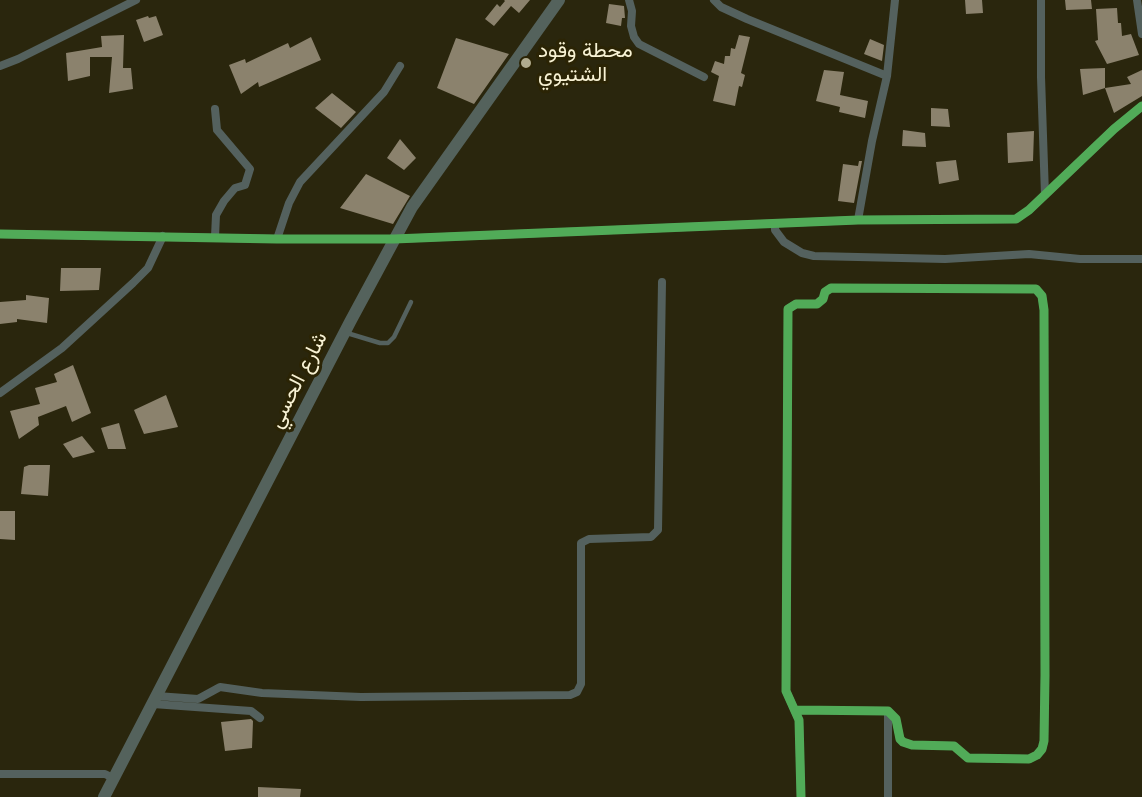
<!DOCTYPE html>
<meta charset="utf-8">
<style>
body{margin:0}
canvas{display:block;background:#2a260d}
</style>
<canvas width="1142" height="797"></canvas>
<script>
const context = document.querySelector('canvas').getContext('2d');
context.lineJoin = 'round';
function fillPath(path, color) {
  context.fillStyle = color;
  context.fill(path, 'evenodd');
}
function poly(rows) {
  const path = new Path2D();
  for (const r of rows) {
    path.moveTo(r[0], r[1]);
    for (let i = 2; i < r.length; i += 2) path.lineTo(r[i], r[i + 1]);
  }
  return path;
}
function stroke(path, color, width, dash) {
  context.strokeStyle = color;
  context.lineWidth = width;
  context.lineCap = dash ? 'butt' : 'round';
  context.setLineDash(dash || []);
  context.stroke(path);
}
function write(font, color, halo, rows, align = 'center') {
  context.font = font + ' Quicksand,Vazirmatn,sans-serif';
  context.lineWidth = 6;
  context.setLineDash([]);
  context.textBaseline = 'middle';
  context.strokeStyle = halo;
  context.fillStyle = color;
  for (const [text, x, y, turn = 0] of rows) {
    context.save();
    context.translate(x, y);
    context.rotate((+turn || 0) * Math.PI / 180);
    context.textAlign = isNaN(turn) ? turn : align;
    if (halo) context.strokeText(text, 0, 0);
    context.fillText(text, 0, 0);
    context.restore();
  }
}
fillPath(poly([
 [504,0,530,0,519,13,511,6,494,26,485,19,497,4,500,7,505,1],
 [965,0,982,0,983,13,966,14],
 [1065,0,1091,0,1092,9,1066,10],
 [609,4,624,6,625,18,622,18,621,26,606,23],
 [1117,8,1118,23,1121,23,1122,36,1131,34,1139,55,1107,64,1095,41,1098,40,1096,9],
 [148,16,149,18,156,16,163,35,144,42,136,20],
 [124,35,123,68,131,68,133,89,109,93,112,57,90,57,90,76,68,81,66,53,102,47,101,36],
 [739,35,750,37,741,73,745,75,742,87,739,86,735,106,713,101,719,76,711,72,715,61,724,64,725,56,730,56,731,48,735,49],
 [311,37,321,60,259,87,258,82,241,94,229,65,245,59,246,63,288,43,290,48],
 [456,38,509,54,474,104,437,88],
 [870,39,884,45,882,61,864,54],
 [1105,68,1105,88,1083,95,1080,69],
 [824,70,844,72,840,95,868,101,865,118,839,112,840,107,816,101],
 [1142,70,1142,96,1114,113,1105,88,1131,84,1127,77],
 [332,93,356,112,341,128,315,108],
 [931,108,948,109,950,127,931,126],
 [903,130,925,133,926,147,902,146],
 [1034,131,1033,161,1008,163,1007,133],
 [400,139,416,158,404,170,387,158],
 [956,160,959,180,939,184,936,162],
 [859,161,862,161,854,203,838,201,843,164,858,166],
 [366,174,410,196,393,224,340,208],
 [61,268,101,268,99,290,60,291],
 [26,295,49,298,47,323,17,319,17,322,0,324,0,302,26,300],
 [73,365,91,413,72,422,66,406,38,417,39,425,19,439,10,411,40,404,35,388,57,382,54,374],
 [166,395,178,427,144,434,134,410],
 [119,423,126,449,108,449,101,428],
 [82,436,95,452,73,458,63,444],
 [29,465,50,465,48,496,21,494,24,467],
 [0,511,15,511,15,540,0,539],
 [251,719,253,721,252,748,225,751,221,722],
 [258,787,301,789,300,797,258,797]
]), '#8b826d');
stroke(poly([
 [347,333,380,343,388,343,394,337,411,302]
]), '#54615e', 4.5);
stroke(poly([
 [629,0,632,11,631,26,634,37,639,44,704,77],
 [714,0,721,7,747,19,887,76],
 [1041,0,1041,77,1045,195],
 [1137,0,1142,34],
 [0,66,18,59,136,0],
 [215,109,217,130,250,169,245,185,235,188,224,201,216,215,215,237],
 [858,220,872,141,887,76,895,0],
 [775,223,775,230,784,242,802,253,814,256,945,259,1029,254,1080,259,1142,259],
 [0,234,277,239,394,239,858,220,1016,219,1029,210,1114,129,1142,106],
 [277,239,289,203,300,182,384,92,400,66],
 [0,393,62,348,133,283,148,268,163,236],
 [157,696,198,699,220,687,262,693,361,697,570,695,577,692,581,684,581,543,589,539,651,537,658,530,662,282],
 [153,704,251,711,260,718],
 [796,710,888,711,896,719,900,739,903,742,912,745,954,746,968,758,1029,759,1037,755,1042,749,1044,741,1045,675,1044,310,1042,296,1036,289,831,288,825,292,823,299,817,304,796,304,788,309,786,691,799,720,801,797],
 [888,711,888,797],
 [0,774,105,774,113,778]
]), '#54615e', 8);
stroke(poly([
 [104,797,350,322,412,207,559,0]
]), '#54625c', 12);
stroke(poly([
 [0,234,277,239,394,239,858,220,1016,219,1029,210,1114,129,1142,106],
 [796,710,888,711,896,719,900,739,903,742,912,745,954,746,968,758,1029,759,1037,755,1042,749,1044,741,1045,675,1044,310,1042,296,1036,289,831,288,825,292,823,299,817,304,796,304,788,309,786,691,799,720,801,797]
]), '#51ab58', 9);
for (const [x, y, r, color] of [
 [526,63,6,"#b0ab8e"]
]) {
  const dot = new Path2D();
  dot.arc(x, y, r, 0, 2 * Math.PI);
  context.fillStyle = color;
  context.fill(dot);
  stroke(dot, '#2b2405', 2);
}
write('21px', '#f8f2d4', '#2b2405', [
 ["محطة وقود",538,51],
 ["الشتيوي",538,75]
], 'left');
write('21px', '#f8f2d4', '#2b2405', [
 ["شارع الحسي",298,380,-63]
]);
</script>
